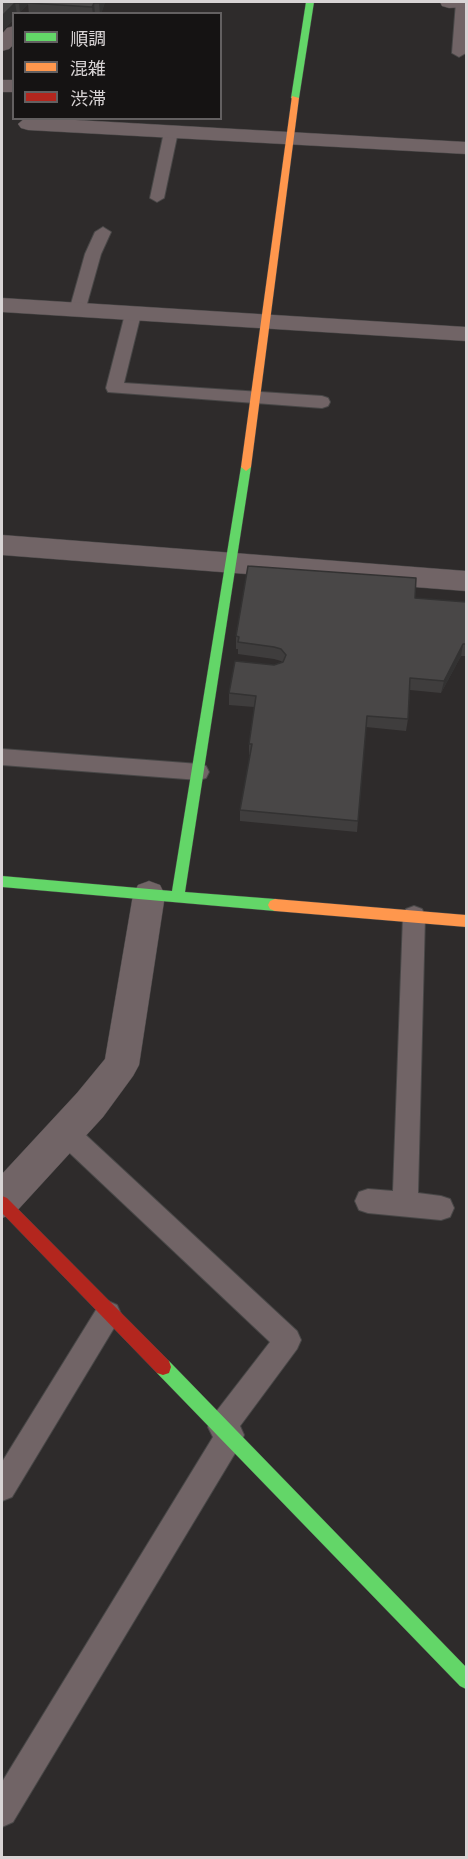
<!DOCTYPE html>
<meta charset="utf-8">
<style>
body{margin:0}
#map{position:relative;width:468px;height:1859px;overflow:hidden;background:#2e2b2b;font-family:"PT Sans","Noto Sans JP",sans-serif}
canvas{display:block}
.frame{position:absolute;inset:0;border:3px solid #d8d4d5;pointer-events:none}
.legend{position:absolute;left:12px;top:12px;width:210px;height:108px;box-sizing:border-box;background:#151313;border:2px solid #636061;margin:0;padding:8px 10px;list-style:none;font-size:18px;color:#d8d4d5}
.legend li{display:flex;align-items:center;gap:12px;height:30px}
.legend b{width:30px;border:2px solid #636061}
</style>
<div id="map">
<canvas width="468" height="1859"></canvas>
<div class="frame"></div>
<ul class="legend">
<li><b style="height:8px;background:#63d668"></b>順調</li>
<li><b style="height:8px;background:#ff974d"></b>混雑</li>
<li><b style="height:8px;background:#b3261e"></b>渋滞</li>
</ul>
</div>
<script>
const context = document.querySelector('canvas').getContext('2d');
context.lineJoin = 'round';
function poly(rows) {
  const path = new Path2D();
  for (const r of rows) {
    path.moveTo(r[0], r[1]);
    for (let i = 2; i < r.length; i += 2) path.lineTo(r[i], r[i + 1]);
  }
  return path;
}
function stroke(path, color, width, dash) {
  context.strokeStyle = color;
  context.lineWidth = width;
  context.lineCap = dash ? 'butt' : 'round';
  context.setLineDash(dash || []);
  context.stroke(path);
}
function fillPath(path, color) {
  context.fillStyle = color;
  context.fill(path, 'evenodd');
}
const lane = poly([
 [456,2,466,2,466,53,459,57,452,53,456,2],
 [171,128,178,132,164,198,157,202,150,198,164,132,171,128],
 [103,227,111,232,101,254,85,311,77,316,71,314,69,311,85,254,95,232,103,227],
 [133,309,141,314,124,383,322,396,328,398,330,402,328,406,322,408,108,392,106,388,125,314,133,309],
 [2,749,199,764,206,766,209,772,206,778,199,780,2,765,2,749],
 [414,906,422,909,425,916,418,1193,441,1196,450,1199,454,1208,450,1217,441,1220,368,1213,359,1210,355,1201,359,1192,368,1189,393,1191,403,916,406,909,414,906],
 [66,1121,75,1125,297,1331,301,1340,297,1349,240,1426,244,1435,240,1445,13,1822,2,1827,2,1782,213,1437,208,1427,212,1417,270,1342,57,1141,54,1133,57,1125,66,1121],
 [108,1301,117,1305,121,1314,117,1323,12,1497,2,1501,2,1462,99,1305,108,1301]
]);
const street = poly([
 [440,2,466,2,466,7,449,8,442,6,440,2],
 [14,26,14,44,9,49,2,51,2,34,7,28,14,26],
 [2,80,14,80,14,92,2,92,2,80],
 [40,118,466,142,466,154,28,130,21,128,18,124,25,118,40,118],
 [2,298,466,327,466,341,2,312,2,298],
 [2,535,466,571,466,591,2,555,2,535],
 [149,881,160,885,165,895,139,1065,133,1076,103,1117,15,1213,2,1218,2,1174,77,1093,105,1059,133,895,138,885,149,881]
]);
const fast = poly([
 [306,2,314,2,299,98,295,100,291,98,306,2],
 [246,463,251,467,185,892,275,899,280,901,282,905,280,909,275,911,2,887,2,876,172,891,241,467,246,463],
 [163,1359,169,1361,466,1667,466,1689,460,1686,157,1373,155,1367,157,1361,163,1359]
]);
const slow = poly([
 [292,96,299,98,251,467,246,471,241,467,292,96],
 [275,899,466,915,466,927,275,911,270,909,268,905,270,901,275,899]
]);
const jam = poly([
 [2,1196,7,1198,169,1361,171,1367,169,1373,163,1375,157,1373,2,1213,2,1196]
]);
stroke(lane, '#484747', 2);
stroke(street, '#484747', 1);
stroke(fast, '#484747', 1);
stroke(slow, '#484747', 1);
stroke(jam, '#484747', 1);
fillPath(lane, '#716466');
fillPath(street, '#716466');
fillPath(fast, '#63d668');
fillPath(slow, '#ff974d');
fillPath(jam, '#b3261e');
fillPath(poly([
 [2,2,30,2,29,3,105,2,101,14,29,14,28,4,20,12,21,14,14,14,14,19,2,31],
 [415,598,466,602,466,656,461,656,441,693,410,690,408,719,406,731,366,727,357,832,240,821,240,810,250,755,249,755,249,744,254,707,229,705,229,693,274,665,282,662,281,661,274,659,238,654,238,649,236,649,236,636]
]), '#3f3d3d');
fillPath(poly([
 [19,2,30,2,28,3,28,4,20,12],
 [99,2,105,2,101,14,100,14],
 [15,3,17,14,14,14,14,19,2,31,2,16],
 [94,3,95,14,93,14,92,7],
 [463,644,461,656,441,693,444,681]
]), '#333232');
const building = poly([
 [2,2,19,2,19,3,15,3,2,16,2,2],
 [42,2,99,2,99,3,94,3,92,7,28,3,42,2],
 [248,566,416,578,415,598,466,602,466,644,463,644,444,681,410,678,408,719,367,716,358,821,240,810,252,744,249,744,256,696,229,693,235,661,274,665,283,662,286,655,281,649,274,647,238,642,239,637,236,636,248,566]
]);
fillPath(building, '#494747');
stroke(building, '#333232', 1.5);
</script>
